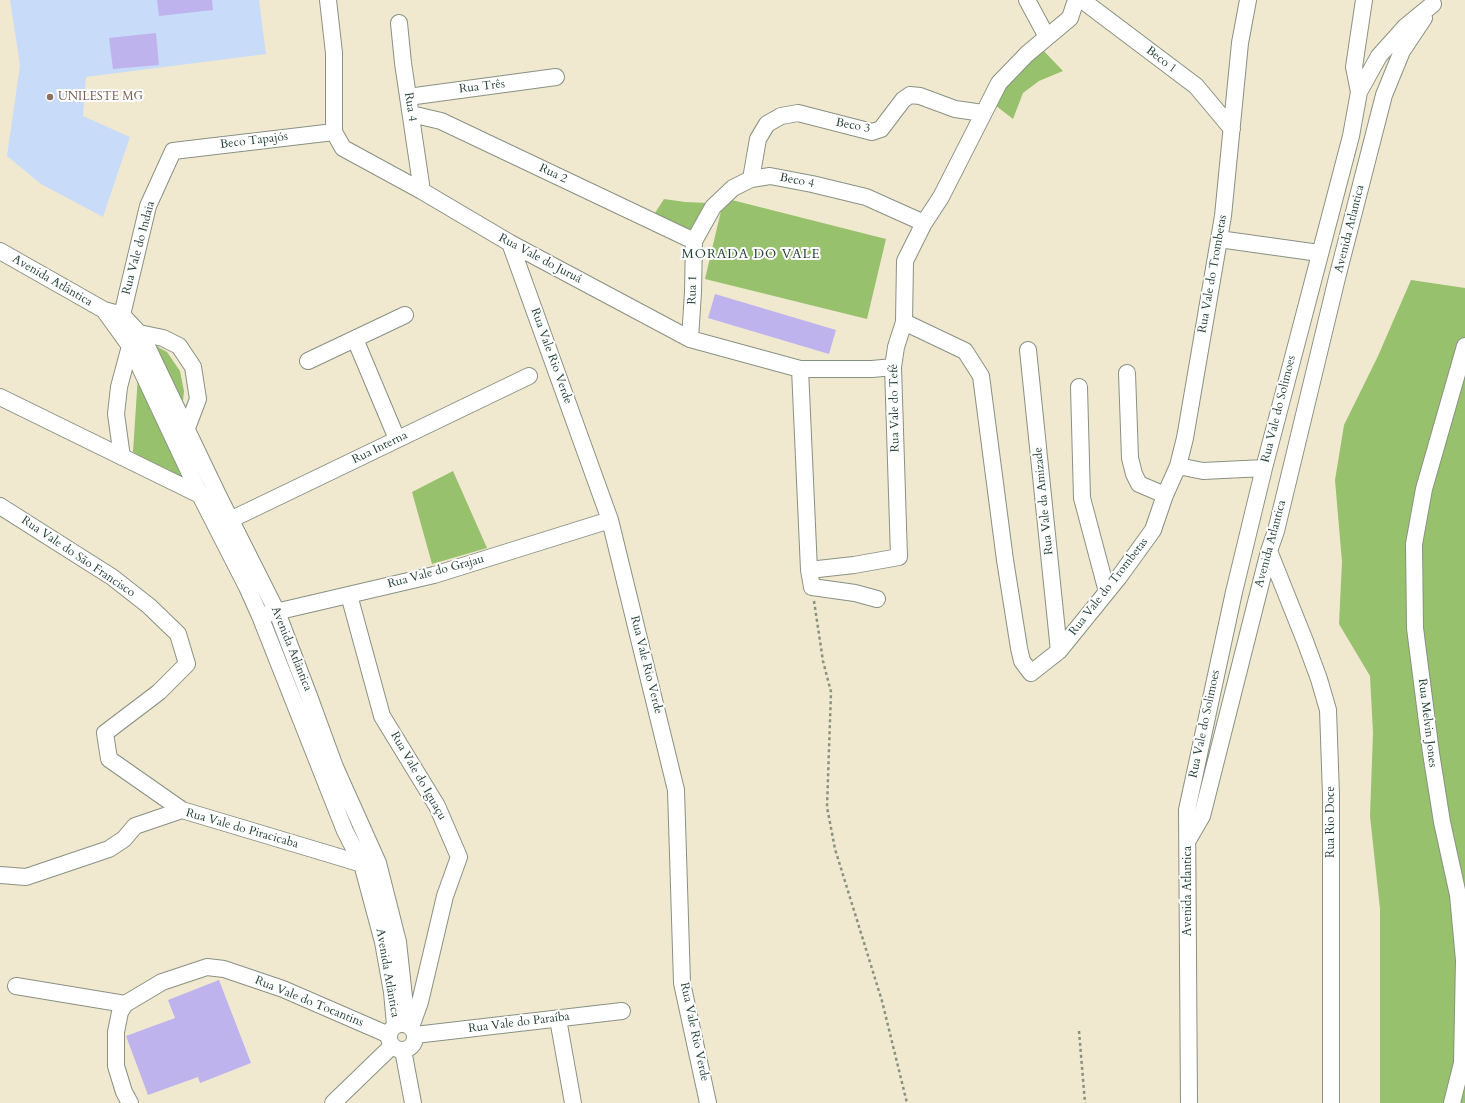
<!DOCTYPE html>
<meta charset="utf-8">
<style>
body{margin:0}
canvas{display:block;background:#f1e8d0}
</style>
<canvas width="1465" height="1103"></canvas>
<script>
const context = document.querySelector('canvas').getContext('2d');
context.lineJoin = 'round';
function fillPath(path, color) {
  context.fillStyle = color;
  context.fill(path, 'evenodd');
}
function poly(rows) {
  const path = new Path2D();
  for (const r of rows) {
    if (r.length === 3) {
      path.moveTo(r[0] + r[2], r[1]);
      path.arc(r[0], r[1], r[2], 0, 2 * Math.PI);
      continue;
    }
    path.moveTo(r[0], r[1]);
    for (let i = 2; i < r.length; i += 2) path.lineTo(r[i], r[i + 1]);
  }
  return path;
}
function stroke(path, color, width, dash) {
  context.strokeStyle = color;
  context.lineWidth = width;
  context.lineCap = dash ? 'butt' : 'round';
  context.setLineDash(dash || []);
  context.stroke(path);
}
function write(font, color, halo, rows, align = 'center') {
  context.font = font + ' Cardo,serif';
  context.lineWidth = 4;
  context.setLineDash([]);
  context.textBaseline = 'middle';
  context.strokeStyle = halo;
  context.fillStyle = color;
  for (const [text, x, y, turn = 0] of rows) {
    context.save();
    context.translate(x, y);
    context.rotate((+turn || 0) * Math.PI / 180);
    context.textAlign = isNaN(turn) ? turn : align;
    if (halo) context.strokeText(text, 0, 0);
    context.fillText(text, 0, 0);
    context.restore();
  }
}
fillPath(poly([
 [10,0,259,0,266,54,86,77,83,116,130,137,103,217,41,184,7,156,20,65]
]), '#c8dcf9');
fillPath(poly([
 [1039,46,1063,71,1039,81,1023,93,1013,119,991,102],
 [724,198,886,239,867,319,705,279],
 [664,199,685,202,708,203,695,228,682,232,651,219],
 [1411,280,1465,288,1465,1103,1380,1103,1380,909,1370,816,1373,733,1370,676,1339,624,1342,562,1335,480,1344,425,1378,356],
 [151,343,167,352,180,371,184,391,182,410,195,487,133,452,140,344],
 [453,471,487,548,432,564,412,492]
]), '#98c16d');
fillPath(poly([
 [157,0,212,0,213,10,159,16],
 [156,33,159,65,113,69,109,38],
 [715,294,836,330,829,354,708,318],
 [219,980,251,1063,200,1083,198,1077,148,1095,126,1036,175,1018,168,1000]
]), '#beb3ed');
const minor = poly([
 [328,0,334,53,334,132,343,148,422,191,510,243,690,339,800,369,872,369,893,367],
 [1027,0,1047,37],
 [1082,0,1196,86,1232,129],
 [399,23,403,63,422,191],
 [1359,92,1354,67,1364,0],
 [408,97,556,77],
 [411,114,441,121,694,241],
 [751,179,758,139,767,124,781,116,798,113,872,132,881,129,903,100,910,95,920,96,955,109,983,113],
 [1219,239,1319,253],
 [510,243,610,520,676,790,682,983,708,1103],
 [0,251,104,310,122,315,139,333,143,338,218,495,277,612,309,696,335,767,378,863,398,942,407,1024],
 [104,310,130,346,200,495,247,587,260,616,345,831,362,864,383,942,392,992,395,1025],
 [116,322,122,315,148,206,173,151,334,132],
 [904,322,965,351,981,376,1005,560,1019,648,1022,661,1031,673,1059,651,1119,577,1153,530,1165,495,1178,466,1185,438,1223,216,1240,43,1248,0],
 [355,339,397,439],
 [690,339,693,292,694,241,713,207,733,188,751,179,770,176,812,184,866,197,924,223],
 [1028,350,1059,651],
 [308,361,405,315],
 [800,369,809,570,812,587,855,593,877,599],
 [1127,373,1130,458,1134,474,1139,484,1165,495],
 [1079,387,1082,498,1107,592],
 [0,397,200,495,204,495],
 [122,457,116,414,119,387,130,346,139,333,163,338,179,346,193,367,198,399,187,428],
 [1178,466,1203,471,1264,468],
 [0,506,112,577,149,606,178,634,187,664,159,692,105,733,109,759,182,810],
 [230,520,529,376],
 [1269,551,1305,641,1319,679,1328,710,1331,795,1331,1103],
 [809,570,854,565,899,557,893,367,896,347,904,322,905,261,924,223,941,197,999,83,1027,54,1070,18,1076,0],
 [349,595,382,716,437,806,459,857,445,896,420,1002,411,1027],
 [267,614,434,575,610,520],
 [1188,840,1202,816,1269,551,1276,531,1337,278,1384,95,1402,51,1424,18],
 [0,875,26,877,109,849,124,839,135,826,182,810,329,854,362,864,368,863],
 [16,986,125,1004],
 [558,1019,573,1103],
 [402,1037,13],
 [415,1035,622,1011],
 [403,1050,413,1103],
 [130,1103,124,1092,116,1066,116,1032,120,1012,125,1004,162,982,207,967,224,969,283,989,389,1035],
 [333,1103,392,1046],
 [1189,1103,1187,810,1234,592,1264,468,1351,136,1359,92,1379,56,1405,27,1433,4],
 [1452,1103,1462,1063,1464,960,1458,895,1442,822,1431,753,1415,628,1414,544,1424,489,1465,346]
]);
stroke(minor, '#889282', 18);
stroke(poly([
 [814,601,823,661,831,692,827,807,835,849,882,1001,907,1103],
 [1079,1031,1085,1103]
]), '#889282', 2.5, [3, 3]);
stroke(minor, '#fff', 16);
for (const [x, y, r, color] of [
 [50,97,4,"#8d6e63"]
]) {
  const dot = new Path2D();
  dot.arc(x, y, r, 0, 2 * Math.PI);
  context.fillStyle = color;
  context.fill(dot);
  stroke(dot, '#fff', 1.5);
}
write('12px', '#1f3d34', '#fff', [
 ["Beco 1",1161,60,37],
 ["Rua Três",482,87,-7],
 ["Rua 4",410,107,81],
 ["Beco 3",853,126,11],
 ["Beco Tapajós",254,141,-7],
 ["Rua 2",553,174,25],
 ["Beco 4",797,181,11],
 ["Avenida Atlantica",1350,229,-76],
 ["Rua Vale do Indaia",139,248,-75],
 ["Rua Vale do Juruá",540,259,28],
 ["Rua Vale do Trombetas",1213,274,-80],
 ["Avenida Atlântica",52,281,30],
 ["Rua 1",693,290,-88],
 ["Rua Vale Rio Verde",551,356,70],
 ["Rua Vale do Tefé",895,408,-91],
 ["Rua Vale do Solimoes",1279,409,-76],
 ["Rua Interna",380,448,-26],
 ["Rua Vale da Amizade",1044,501,-96],
 ["Avenida Atlantica",1271,544,-75],
 ["Rua Vale do São Francisco",78,557,34],
 ["Rua Vale do Grajau",436,572,-15],
 ["Rua Vale do Trombetas",1109,587,-52],
 ["Avenida Atlântica",291,649,68],
 ["Rua Vale Rio Verde",646,665,76],
 ["Rua Melvin Jones",1427,723,83],
 ["Rua Vale do Solimoes",1205,724,-78],
 ["Rua Vale do Iguaçu",418,776,60],
 ["Rua Rio Doce",1331,822,-90],
 ["Rua Vale do Piracicaba",242,829,16],
 ["Avenida Atlantica",1188,891,-90],
 ["Avenida Atlântica",387,973,80],
 ["Rua Vale do Tocantins",309,1002,22],
 ["Rua Vale do Paraíba",519,1023,-7],
 ["Rua Vale Rio Verde",694,1032,78]
]);
write('12px', '#785e54', '#fff', [
 ["UNILESTE MG",58,97]
], 'left');
context.letterSpacing = '1px';
write('13px', '#1f3d34', '#fff', [
 ["MORADA DO VALE",751,255]
]);
context.letterSpacing = '0px';
</script>
